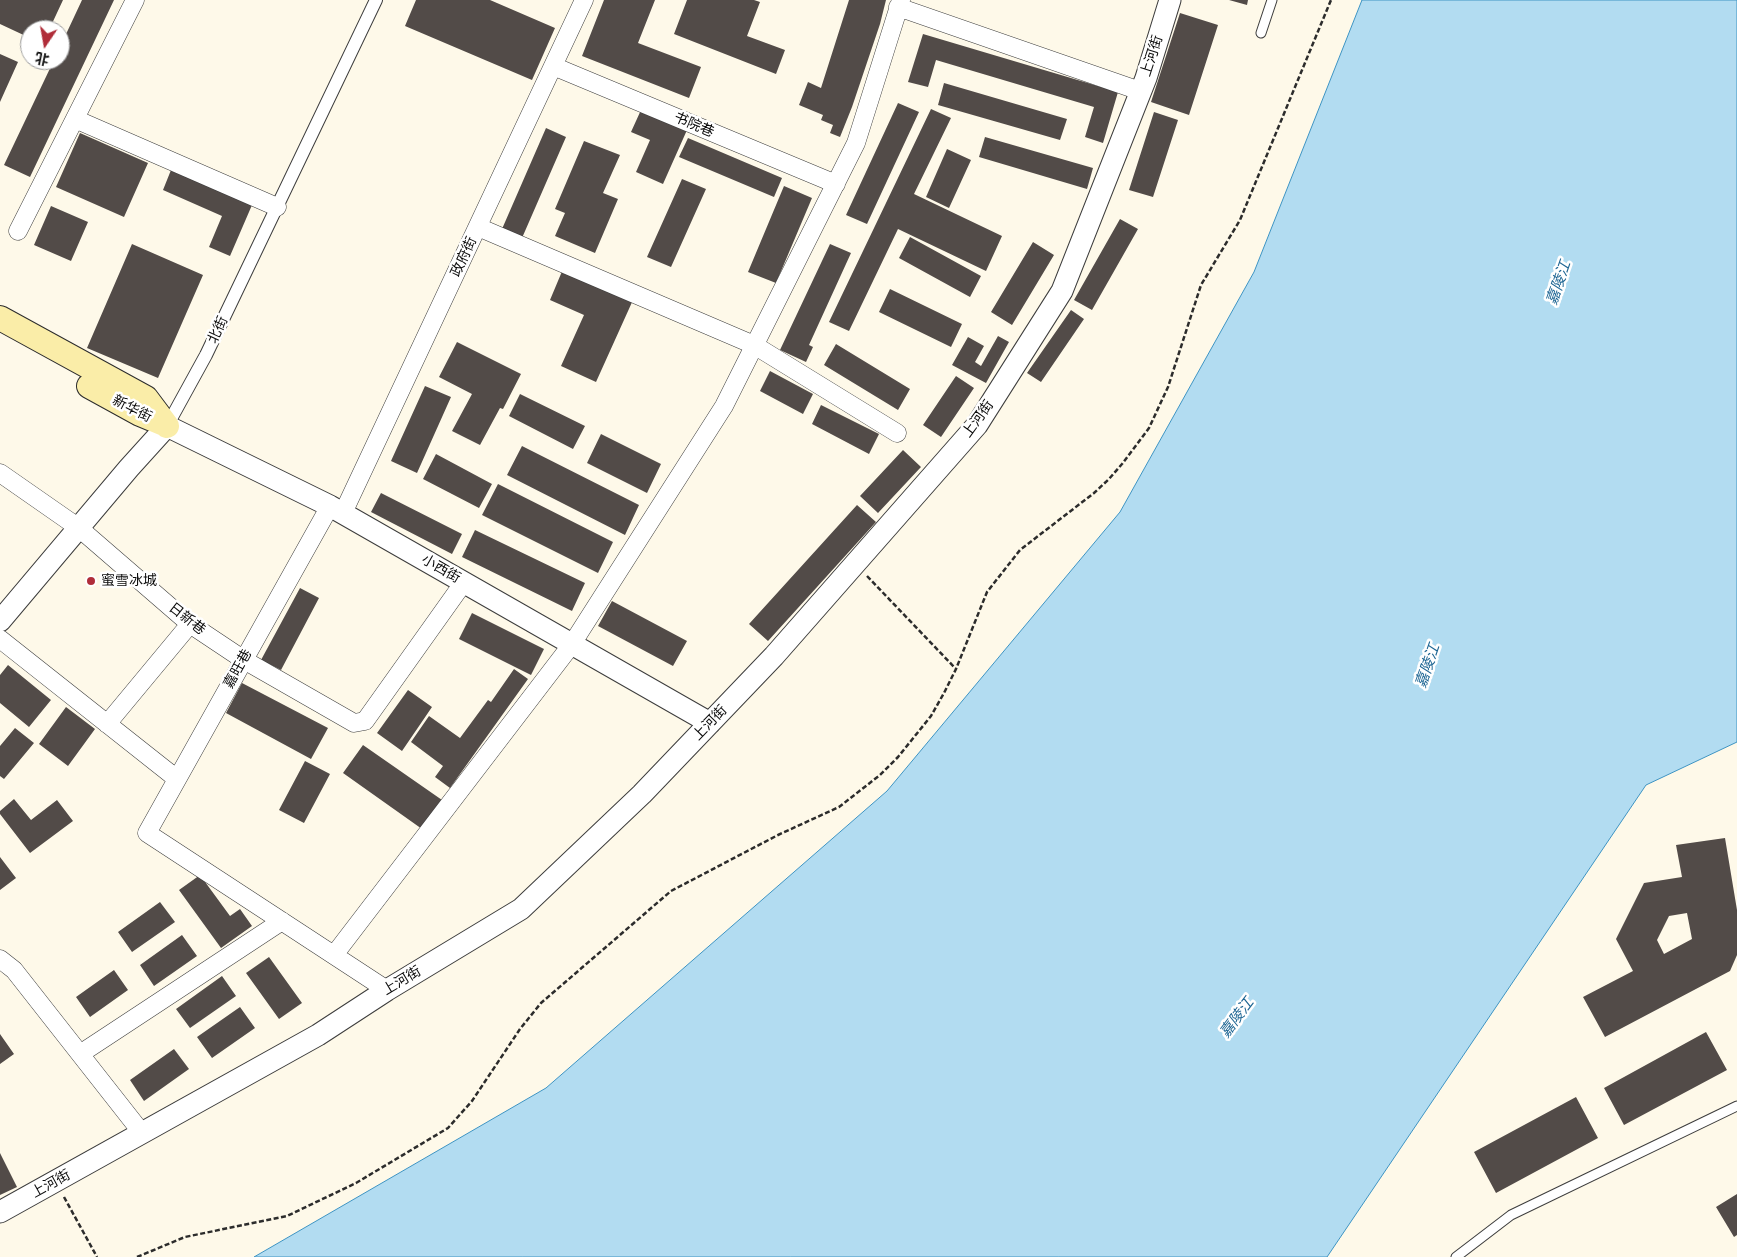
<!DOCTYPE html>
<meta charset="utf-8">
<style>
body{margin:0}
#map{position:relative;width:1737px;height:1257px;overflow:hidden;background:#fef9e9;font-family:"IBM Plex Serif","Noto Sans SC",serif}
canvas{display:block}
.north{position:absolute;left:20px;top:20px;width:50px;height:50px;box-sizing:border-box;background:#fff;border:1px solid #9d9d9d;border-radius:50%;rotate:192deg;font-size:14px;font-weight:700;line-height:20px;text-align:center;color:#0a0a0a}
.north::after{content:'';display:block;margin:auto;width:18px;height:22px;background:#b02d39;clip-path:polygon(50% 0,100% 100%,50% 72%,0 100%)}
</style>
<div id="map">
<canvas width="1737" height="1257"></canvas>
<div class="north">北</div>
</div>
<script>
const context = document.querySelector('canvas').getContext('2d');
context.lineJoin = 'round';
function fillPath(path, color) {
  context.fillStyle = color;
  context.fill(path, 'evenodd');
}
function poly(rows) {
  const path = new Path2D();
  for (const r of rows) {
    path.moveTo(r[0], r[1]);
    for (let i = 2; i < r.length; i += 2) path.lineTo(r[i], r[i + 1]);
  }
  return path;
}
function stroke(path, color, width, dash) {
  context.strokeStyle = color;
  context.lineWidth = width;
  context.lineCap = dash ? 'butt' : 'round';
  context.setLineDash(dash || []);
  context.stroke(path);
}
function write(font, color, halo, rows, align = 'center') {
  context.font = font + ' "IBM Plex Serif","Noto Sans SC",serif';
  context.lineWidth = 5;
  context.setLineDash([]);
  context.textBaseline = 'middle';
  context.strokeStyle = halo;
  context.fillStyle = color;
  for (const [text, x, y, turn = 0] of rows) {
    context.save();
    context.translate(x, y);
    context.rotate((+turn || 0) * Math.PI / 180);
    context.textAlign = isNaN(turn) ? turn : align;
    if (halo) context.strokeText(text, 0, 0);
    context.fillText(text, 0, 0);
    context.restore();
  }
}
const water = poly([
 [1362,0,1737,0,1737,742,1646,785,1327,1257,254,1257,546,1088,887,791,1120,512,1254,272,1362,0]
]);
fillPath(water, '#b2dcf1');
stroke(water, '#3e94c3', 1);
fillPath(poly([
 [0,0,63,0,49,30,30,30,30,38,0,24],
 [82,0,114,0,30,177,4,165,54,60,60,60,60,47],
 [416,0,490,0,555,28,532,80,405,26],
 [604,0,655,0,638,43,701,67,689,98,582,56],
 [687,0,754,0,760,2,747,36,785,50,776,74,674,34],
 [849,0,886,0,880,24,852,107,840,137,830,133,833,125,821,120,823,115,799,105,808,82,821,88],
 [1229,0,1248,0,1247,5],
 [1180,13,1218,25,1189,115,1151,102],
 [923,34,1118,92,1103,143,1085,137,1094,107,936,60,928,87,908,82],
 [0,54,18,62,0,102],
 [944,83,1067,119,1060,140,938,105],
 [898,103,919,112,867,224,846,215],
 [931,109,951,118,914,194,1002,236,986,271,898,229,849,331,829,322],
 [641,110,687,130,663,184,636,172,650,140,631,132],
 [1154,112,1178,120,1153,197,1129,190],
 [546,128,566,137,522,238,502,229],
 [80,133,148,163,124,217,56,187],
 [985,137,1093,168,1087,189,979,157],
 [688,138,782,178,774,197,679,157],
 [584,141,620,155,603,193,618,199,595,253,555,236,565,213,555,209],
 [947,149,971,160,949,208,926,197],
 [171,170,252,205,230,256,209,247,222,216,163,190],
 [682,179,706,189,671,267,647,257],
 [784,186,812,198,776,283,748,272],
 [51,206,88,222,71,261,34,245],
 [1120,219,1138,229,1092,310,1074,300],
 [910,237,981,276,970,297,899,258],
 [1033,242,1054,255,1012,325,991,312],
 [132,244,203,275,158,378,87,348],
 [830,244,851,253,809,345,813,347,806,362,780,350],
 [563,269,633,300,596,382,561,366,584,315,550,300],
 [890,289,962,324,951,347,879,312],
 [1071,310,1084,319,1041,382,1027,373],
 [998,336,1009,342,986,383,952,365,968,337,984,346,975,362,981,366],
 [457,342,521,374,503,409,500,408,480,445,452,431,472,394,439,377],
 [836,344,910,389,898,410,824,365],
 [770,371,813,394,803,414,760,391],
 [956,376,974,388,941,437,923,425],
 [425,386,451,397,417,473,391,461],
 [520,394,585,426,573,449,509,416],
 [821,405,879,434,869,454,812,424],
 [601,434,661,464,647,493,587,463],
 [522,446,639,505,625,535,507,475],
 [903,450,921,467,878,513,860,496],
 [436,454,492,484,479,508,423,479],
 [498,484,613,542,598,573,482,515],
 [381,493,462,534,452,554,371,512],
 [857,505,876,522,768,641,749,624],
 [475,530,585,583,572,611,462,557],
 [300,588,319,598,281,670,261,660],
 [612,601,687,641,673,666,598,626],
 [472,613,544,649,531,675,459,639],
 [8,665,51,700,29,727,0,703,0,675],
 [514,669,528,679,450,788,435,777,443,766,411,742,429,716,460,738,488,700,491,702],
 [242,683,328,728,311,759,226,713],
 [408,690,432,707,402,751,377,733],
 [66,707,95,729,68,766,39,744],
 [15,728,34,743,4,779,0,776,0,746],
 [363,745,442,800,422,829,343,773],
 [305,761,330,774,304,823,279,810],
 [14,799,31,820,57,800,73,821,30,853,0,814,0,811],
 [1725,838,1737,910,1737,955,1730,971,1605,1037,1583,997,1633,971,1616,939,1644,883,1682,877,1676,845],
 [1687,913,1692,939,1664,954,1657,940,1669,916],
 [0,857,16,878,0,890],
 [200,875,230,916,240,909,252,926,221,948,179,890],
 [160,902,175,922,132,952,118,932],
 [182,935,197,956,154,986,140,965],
 [269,957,302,1003,279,1019,246,973],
 [114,970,128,990,90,1017,76,997],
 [222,976,236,996,190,1028,176,1009],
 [240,1007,255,1028,212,1058,197,1037],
 [1706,1032,1727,1070,1624,1125,1604,1088],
 [0,1034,14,1054,0,1064],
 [174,1049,189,1069,144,1101,130,1080],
 [1576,1097,1598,1138,1496,1193,1474,1152],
 [0,1153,17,1187,0,1195],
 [1737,1194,1737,1235,1734,1237,1716,1207]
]), '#524b48');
const service = poly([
 [1261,33,1272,0],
 [1456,1257,1511,1215,1737,1106]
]);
const pedestrian = poly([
 [167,426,206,355,376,0]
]);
const minor = poly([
 [898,7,1140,91],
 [553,66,836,184],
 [75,119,277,207],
 [478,227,754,345,897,433],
 [18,231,135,0],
 [0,473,79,528,190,624,244,660,354,723,365,721,464,582],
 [330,506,147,833,387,990],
 [343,513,584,0],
 [0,639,177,779],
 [107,724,190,624],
 [334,955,572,644,724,406,856,143,901,0],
 [0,959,14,970,142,1133],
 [80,1054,282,921]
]);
const tertiary = poly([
 [0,621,129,468,167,426,330,506,710,723],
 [0,1212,318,1035,387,990,521,909,642,794,774,656,977,425,1062,291,1146,78,1170,0]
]);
const secondary = poly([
 [0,318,146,398,167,426],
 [89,386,140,414,164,424]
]);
stroke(service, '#3d3d3d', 11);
stroke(pedestrian, '#3d3d3d', 14);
stroke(minor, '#3d3d3d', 19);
stroke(tertiary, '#3d3d3d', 23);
stroke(secondary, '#2c2c2c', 26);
stroke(poly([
 [867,576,956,669],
 [64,1197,97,1257],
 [137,1257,185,1237,287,1216,356,1183,448,1128,472,1101,520,1029,541,1003,671,891,778,835,839,807,880,775,898,757,931,716,944,693,956,669,987,592,1020,550,1094,493,1109,479,1122,464,1149,428,1168,387,1201,285,1240,220,1331,0]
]), '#2c2c2c', 2.5, [5, 2.5]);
stroke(service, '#fff', 9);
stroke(pedestrian, '#fff', 12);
stroke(minor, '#fff', 18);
stroke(tertiary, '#fff', 21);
stroke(secondary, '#faeda8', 24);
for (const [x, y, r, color] of [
 [91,581,5,"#b02d39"]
]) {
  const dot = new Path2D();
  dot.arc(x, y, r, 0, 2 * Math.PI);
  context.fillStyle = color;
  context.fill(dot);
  stroke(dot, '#fff', 2);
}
write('14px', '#0a0a0a', '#fff', [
 ["上河街",1152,56,-72],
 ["书院巷",694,125,23],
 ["政府街",464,257,-65],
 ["北街",218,330,-65],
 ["新华街",132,409,27],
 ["上河街",978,419,-54],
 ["小西街",441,569,30],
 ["日新巷",187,619,38],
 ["嘉旺巷",238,669,-61],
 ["上河街",710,723,-46],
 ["上河街",402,981,-31],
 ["上河街",51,1184,-29]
]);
write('14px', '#0a0a0a', '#fff', [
 ["蜜雪冰城",101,581]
], 'left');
write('italic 15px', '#1d6593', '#fff', [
 ["嘉陵江",1559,283,-71],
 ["嘉陵江",1428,666,-71],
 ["嘉陵江",1237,1018,-53]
]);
</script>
